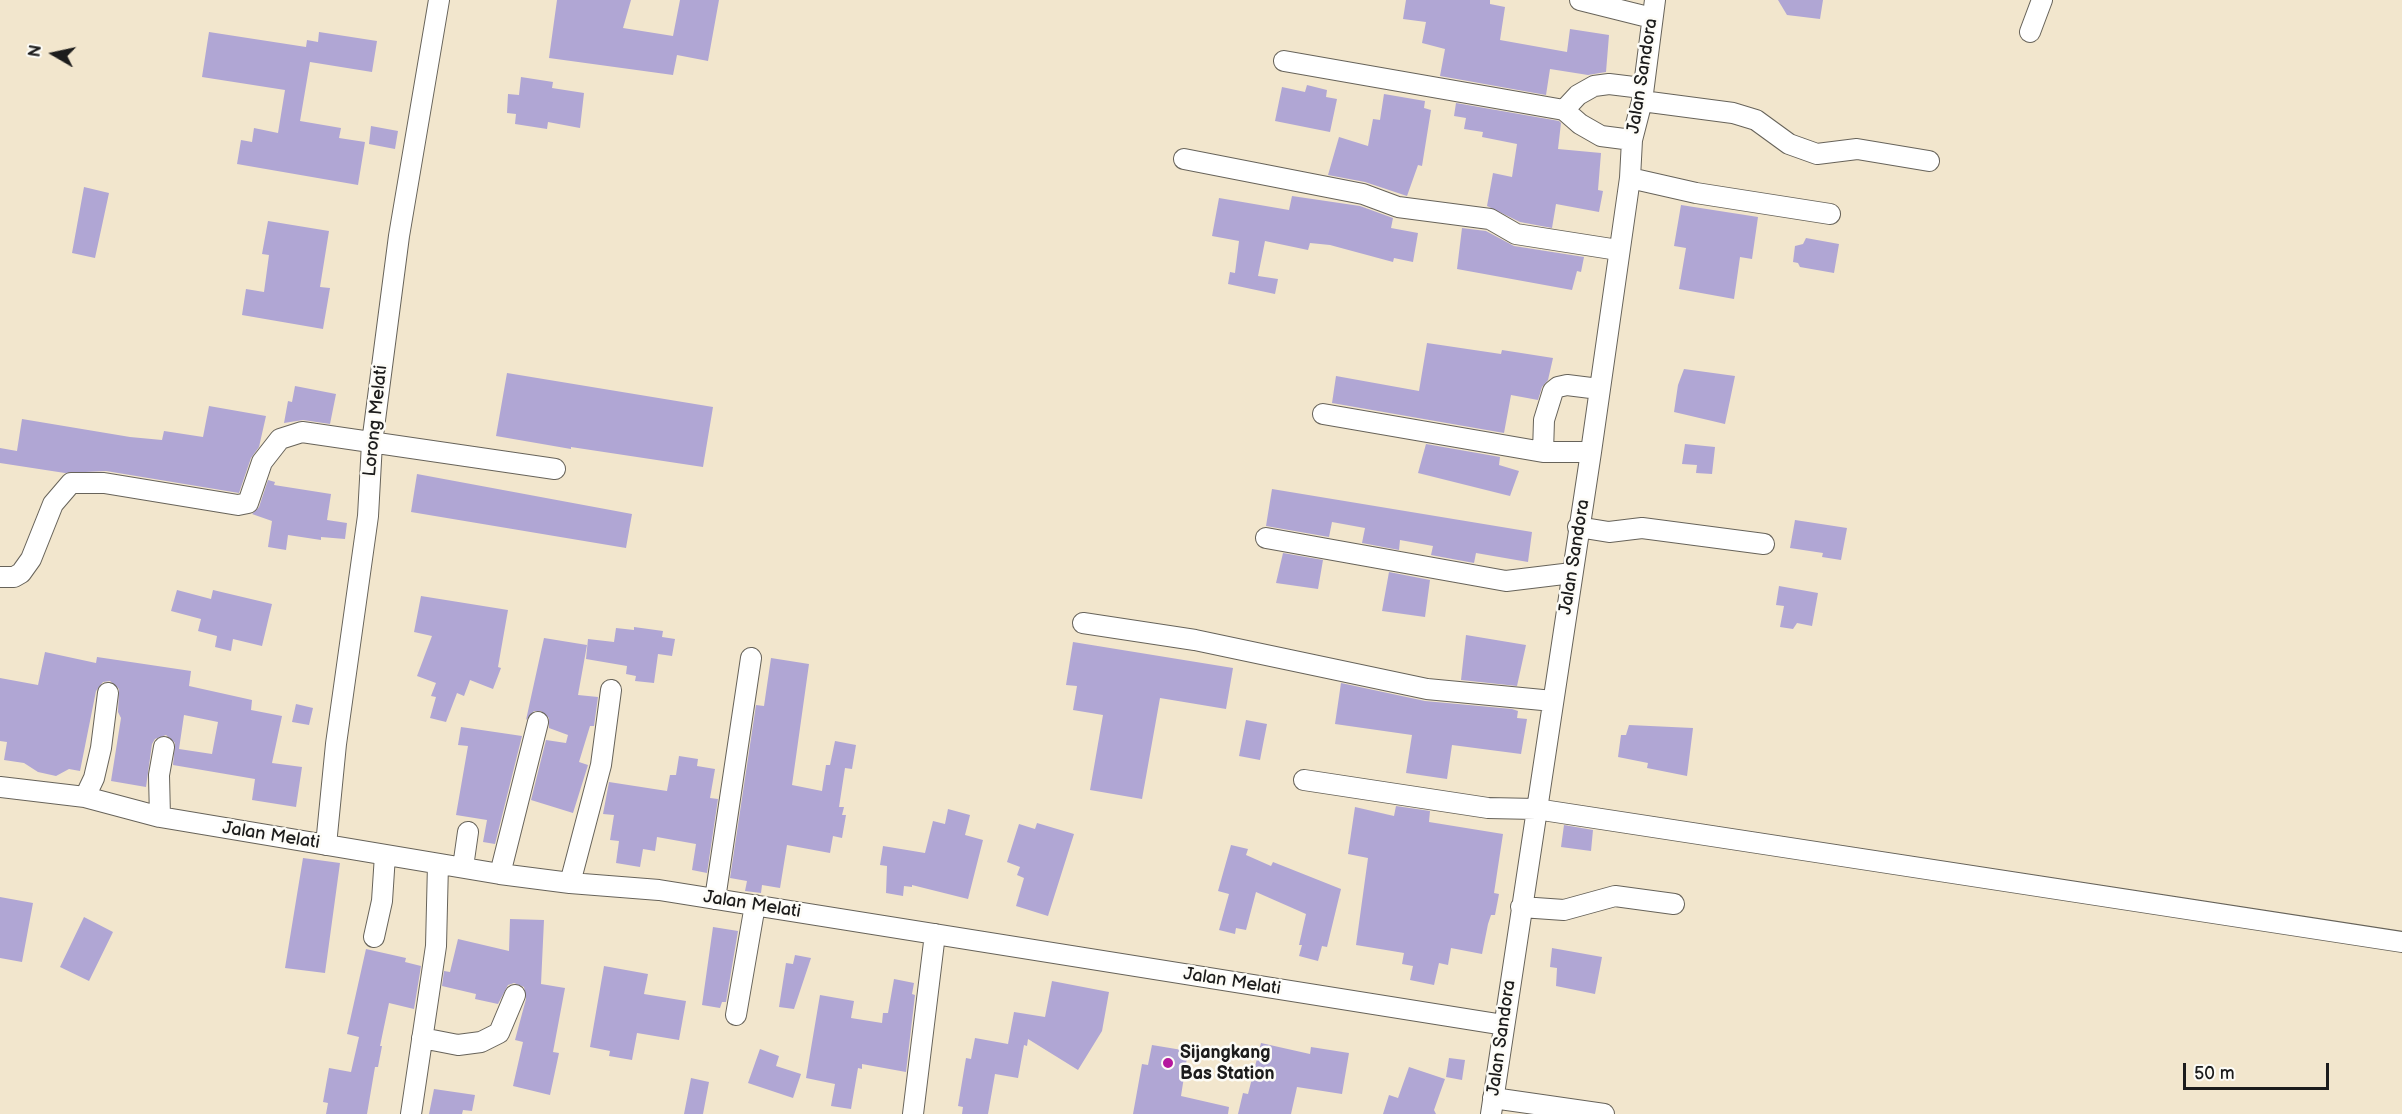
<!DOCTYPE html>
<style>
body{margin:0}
#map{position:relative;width:2402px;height:1114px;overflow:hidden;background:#f2e6cd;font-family:"Balsamiq Sans",sans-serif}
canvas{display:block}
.north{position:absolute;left:24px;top:24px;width:60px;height:60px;-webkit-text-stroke:4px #fdfcf7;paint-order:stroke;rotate:279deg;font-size:16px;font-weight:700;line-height:24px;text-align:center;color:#1c1c1c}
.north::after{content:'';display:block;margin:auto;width:21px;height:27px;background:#1c1c1c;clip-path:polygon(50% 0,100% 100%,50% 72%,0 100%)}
.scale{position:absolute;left:2183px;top:1063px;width:146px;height:27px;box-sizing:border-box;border:3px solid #1c1c1c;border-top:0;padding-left:8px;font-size:18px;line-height:21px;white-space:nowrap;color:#1c1c1c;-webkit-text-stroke:4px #fdfcf7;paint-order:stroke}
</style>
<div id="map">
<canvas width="2402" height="1114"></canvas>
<div class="north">N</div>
<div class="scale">50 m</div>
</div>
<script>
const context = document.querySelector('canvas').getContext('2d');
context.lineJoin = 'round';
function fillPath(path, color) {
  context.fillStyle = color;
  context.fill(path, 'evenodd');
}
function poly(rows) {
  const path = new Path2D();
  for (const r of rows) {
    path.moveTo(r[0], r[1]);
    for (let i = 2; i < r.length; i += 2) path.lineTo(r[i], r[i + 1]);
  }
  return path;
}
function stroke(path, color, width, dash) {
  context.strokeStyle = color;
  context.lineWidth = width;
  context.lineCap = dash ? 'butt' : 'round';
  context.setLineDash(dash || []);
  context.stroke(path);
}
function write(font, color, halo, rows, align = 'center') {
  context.font = font + ' "Balsamiq Sans",sans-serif';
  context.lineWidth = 5;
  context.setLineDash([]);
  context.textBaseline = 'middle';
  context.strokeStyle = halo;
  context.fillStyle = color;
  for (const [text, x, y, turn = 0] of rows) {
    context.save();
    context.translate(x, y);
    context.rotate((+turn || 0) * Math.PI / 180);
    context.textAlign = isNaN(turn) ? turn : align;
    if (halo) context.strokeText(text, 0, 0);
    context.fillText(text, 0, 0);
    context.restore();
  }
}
fillPath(poly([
 [557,0,631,0,623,28,673,36,680,0,719,0,708,61,677,55,673,75,549,58],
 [1406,0,1490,0,1490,4,1505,7,1500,40,1567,52,1570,29,1609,35,1606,72,1588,75,1550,69,1546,95,1440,76,1445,49,1422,43,1426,22,1403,19],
 [1778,0,1823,0,1820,19,1787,15],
 [209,32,306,47,307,40,318,42,319,32,377,41,372,72,310,62,300,121,341,128,339,138,365,142,358,185,237,164,241,140,252,142,254,128,278,133,285,90,202,77],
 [521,77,553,82,552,88,584,93,580,128,548,122,547,129,515,124,516,114,507,113,508,94,519,95],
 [1307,85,1327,90,1326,97,1337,99,1330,132,1275,121,1282,87,1305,92],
 [1384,94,1425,101,1424,108,1431,110,1422,166,1418,165,1407,196,1365,182,1328,175,1339,137,1368,146,1373,119,1380,120],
 [1456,103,1559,121,1561,123,1558,149,1601,153,1598,190,1603,191,1599,212,1556,204,1552,228,1520,222,1487,206,1493,173,1512,177,1517,144,1482,137,1483,132,1464,129,1466,118,1454,116],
 [371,126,398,131,395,149,369,144],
 [84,187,109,193,95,258,72,253],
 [1292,196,1360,206,1393,218,1391,228,1418,233,1413,262,1394,258,1393,262,1330,245,1310,243,1308,250,1265,241,1258,276,1278,279,1275,294,1228,284,1230,272,1235,273,1239,241,1212,236,1219,198,1289,210],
 [1681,205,1758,217,1752,259,1740,257,1734,299,1679,289,1686,248,1674,246],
 [268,221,329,231,320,287,330,288,323,329,242,315,246,289,264,292,269,255,262,254],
 [1462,228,1486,231,1514,246,1584,257,1581,272,1577,271,1572,290,1457,269],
 [1806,238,1839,244,1834,273,1800,267,1798,263,1793,262,1795,246,1803,244],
 [1427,343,1501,354,1502,350,1553,358,1548,380,1542,387,1538,400,1511,395,1504,433,1332,403,1336,376,1419,391],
 [1684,369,1735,376,1725,424,1674,412,1678,385],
 [507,373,713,407,703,467,571,447,571,449,496,436],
 [295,386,336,394,330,424,303,420,284,423,288,401,292,402],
 [209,406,266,416,259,447,251,458,239,493,106,471,65,473,0,463,0,448,17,451,22,419,130,437,162,440,164,431,203,437],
 [1426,444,1500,457,1499,465,1519,471,1510,496,1418,473],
 [1685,444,1715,447,1712,474,1696,473,1697,465,1682,464],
 [417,474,632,514,626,548,411,512],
 [268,480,275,482,274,485,331,494,327,520,347,523,345,539,321,537,321,540,288,535,286,550,268,547,272,521,252,514,259,507],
 [1272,489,1532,532,1528,562,1476,553,1474,563,1431,555,1433,546,1400,540,1399,550,1362,543,1365,528,1332,522,1329,537,1266,526],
 [1795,520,1847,528,1841,560,1822,557,1823,553,1790,548],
 [1283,553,1323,560,1318,589,1276,583],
 [1389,572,1430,580,1425,617,1382,611],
 [1779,586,1818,593,1812,626,1797,623,1793,629,1780,627,1784,606,1776,605],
 [177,590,211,599,213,590,272,604,262,646,233,639,231,651,215,647,217,636,198,631,201,619,171,611],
 [421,596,508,610,498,667,501,668,493,689,470,680,464,696,457,693,446,722,430,718,436,697,431,696,436,683,417,676,432,636,414,632],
 [634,627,663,631,662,637,675,639,672,656,658,654,654,683,635,681,636,676,626,674,627,666,586,659,588,639,614,642,616,628,634,630],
 [1466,635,1526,645,1517,686,1461,680],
 [544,638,587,645,578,695,598,697,594,726,590,726,579,762,588,765,573,813,531,800,546,740,566,743,568,735,549,728,549,718,541,711,534,711,526,720],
 [1073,642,1233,668,1226,709,1160,698,1142,799,1090,790,1103,715,1073,710,1077,686,1066,685],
 [45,652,96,663,97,657,191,671,189,686,252,700,251,710,282,716,272,763,302,767,296,807,252,800,255,779,173,765,175,743,166,735,155,739,152,744,146,787,111,781,121,718,118,712,119,689,110,681,103,682,96,691,80,771,69,769,56,776,38,772,24,763,4,760,7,742,0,741,0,678,38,685],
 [184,715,218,722,212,754,179,749],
 [771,658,809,664,792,785,822,791,826,765,830,765,835,741,856,745,852,769,845,768,839,807,844,807,842,815,846,815,842,838,833,836,830,853,787,845,780,888,762,885,761,893,745,891,747,881,730,878,756,705,764,706],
 [1341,683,1425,701,1512,709,1518,711,1517,718,1527,719,1521,754,1452,745,1447,779,1406,773,1412,735,1335,724],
 [296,704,313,708,309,725,292,722],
 [1246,720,1267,724,1260,760,1239,756],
 [1629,725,1693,728,1687,776,1647,768,1648,763,1618,757,1621,735,1626,735],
 [461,727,522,736,495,844,483,842,487,820,456,815,468,746,458,745],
 [679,756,698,759,697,766,715,769,710,798,718,799,707,873,692,870,696,844,657,837,655,851,643,849,640,867,616,863,619,841,610,840,614,815,603,814,609,782,667,791,670,775,676,775],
 [1396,806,1430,811,1429,822,1503,834,1494,893,1499,894,1495,915,1491,915,1488,924,1482,954,1451,948,1448,965,1439,963,1434,985,1410,980,1413,966,1402,964,1404,953,1356,945,1368,858,1348,854,1355,807,1394,816],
 [948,809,970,815,965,835,983,840,968,899,912,885,912,887,904,886,903,896,886,893,887,866,880,865,883,846,925,853,933,821,945,824],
 [1037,823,1074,834,1048,916,1016,906,1024,878,1017,875,1020,867,1007,862,1019,824,1035,829],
 [1564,825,1593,830,1591,851,1561,847],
 [1231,845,1248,849,1246,855,1271,866,1273,862,1341,889,1327,947,1322,946,1318,961,1299,956,1302,945,1299,945,1306,914,1256,892,1246,930,1236,928,1235,934,1219,930,1229,894,1218,891],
 [303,858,340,863,325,973,285,968],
 [0,897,33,903,22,962,0,958],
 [84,917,113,932,89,981,60,967],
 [510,919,544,920,541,984,565,988,553,1052,559,1053,550,1095,513,1086,523,1042,515,1040,526,999,524,987,514,983,508,985,498,1004,475,999,476,994,442,986,444,971,450,972,458,939,509,951],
 [713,927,738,931,726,1002,722,1002,720,1008,702,1005],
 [1552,948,1602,957,1595,994,1556,986,1557,968,1550,967],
 [366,949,406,958,405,962,421,966,414,1009,389,1003,380,1046,382,1046,378,1067,375,1067,367,1114,326,1114,328,1103,323,1102,329,1068,351,1072,359,1037,347,1034],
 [795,955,811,958,794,1009,779,1007,786,963,793,964],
 [604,966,648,974,644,994,686,1001,679,1040,637,1033,632,1060,609,1056,610,1051,590,1047],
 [894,979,914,983,912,994,915,995,906,1072,862,1064,862,1069,858,1068,851,1109,831,1106,835,1084,806,1078,820,995,854,1001,851,1018,882,1023,883,1013,888,1013],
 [1052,981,1109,992,1102,1031,1078,1070,1028,1039,1027,1046,1024,1045,1018,1078,995,1074,988,1114,962,1114,963,1107,958,1106,966,1058,971,1059,975,1038,1008,1044,1014,1012,1045,1017],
 [1261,1043,1310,1054,1311,1047,1349,1053,1342,1094,1297,1087,1291,1114,1238,1114,1243,1093,1248,1094],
 [1152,1045,1188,1051,1181,1096,1229,1107,1228,1114,1133,1114,1142,1064,1148,1065],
 [760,1049,779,1056,776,1066,801,1074,793,1098,748,1083],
 [1449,1058,1465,1060,1462,1080,1446,1077],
 [1409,1067,1445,1079,1434,1110,1436,1114,1383,1114,1389,1095,1398,1098],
 [691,1078,709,1082,703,1114,684,1114],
 [434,1089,475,1095,472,1111,463,1110,462,1114,429,1114]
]), '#b0a6d4');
const minor = poly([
 [1580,0,1652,18],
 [2030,32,2042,0],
 [1284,61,1564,110,1580,124,1601,136,1632,140],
 [1642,101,1733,113,1756,120,1789,144,1817,154,1857,149,1929,161],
 [1564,110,1578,95,1594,86,1609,84,1642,88],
 [1184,159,1363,194,1398,207,1490,219,1516,234,1618,250],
 [1630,178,1696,193,1830,214],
 [1323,414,1543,452],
 [1591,452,1543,452,1544,420,1553,391,1558,387,1567,385,1599,389],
 [1578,527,1609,532,1642,528,1764,544],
 [1266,538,1506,581,1572,573],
 [0,577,14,577,21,573,31,559,53,504,71,483,104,483,238,505,248,503,262,462,280,439,302,432,555,469],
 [1083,623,1195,640,1427,689,1553,701],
 [1304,780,1488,808,1536,809,2402,942],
 [0,787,85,797,160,817,500,874,570,883,659,890,1504,1025],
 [85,797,94,778,101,748,108,693],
 [160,817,159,775,164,747],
 [326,845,336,744,368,516,372,443,399,236,439,0],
 [463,867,468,832],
 [500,874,538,722],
 [570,883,601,765,611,690],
 [715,899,751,658],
 [1521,907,1564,910,1615,896,1674,904],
 [374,937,382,901,385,855],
 [736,1015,755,905],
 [422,1038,458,1045,481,1042,499,1033,515,995],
 [1493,1098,1604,1114],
 [411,1114,436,946,438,864],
 [913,1114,935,934],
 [1491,1114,1591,452,1630,178,1632,140,1642,101,1655,0]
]);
stroke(minor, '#67635a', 22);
stroke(minor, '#fff', 20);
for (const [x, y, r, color] of [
 [1168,1063,6,"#b5179e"]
]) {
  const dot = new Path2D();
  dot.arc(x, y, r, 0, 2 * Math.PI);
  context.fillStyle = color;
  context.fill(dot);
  stroke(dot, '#fdfcf7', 2);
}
write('18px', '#1c1c1c', '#fdfcf7', [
 ["Jalan Sandora",1643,76,-81],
 ["Lorong Melati",376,421,-84],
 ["Jalan Sandora",1575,557,-81],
 ["Jalan Melati",271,836,9],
 ["Jalan Melati",752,905,9],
 ["Jalan Melati",1232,982,9],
 ["Jalan Sandora",1502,1038,-82]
]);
write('bold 18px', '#1c1c1c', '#fdfcf7', [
 ["Sijangkang",1180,1053],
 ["Bas Station",1180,1074]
], 'left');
</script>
